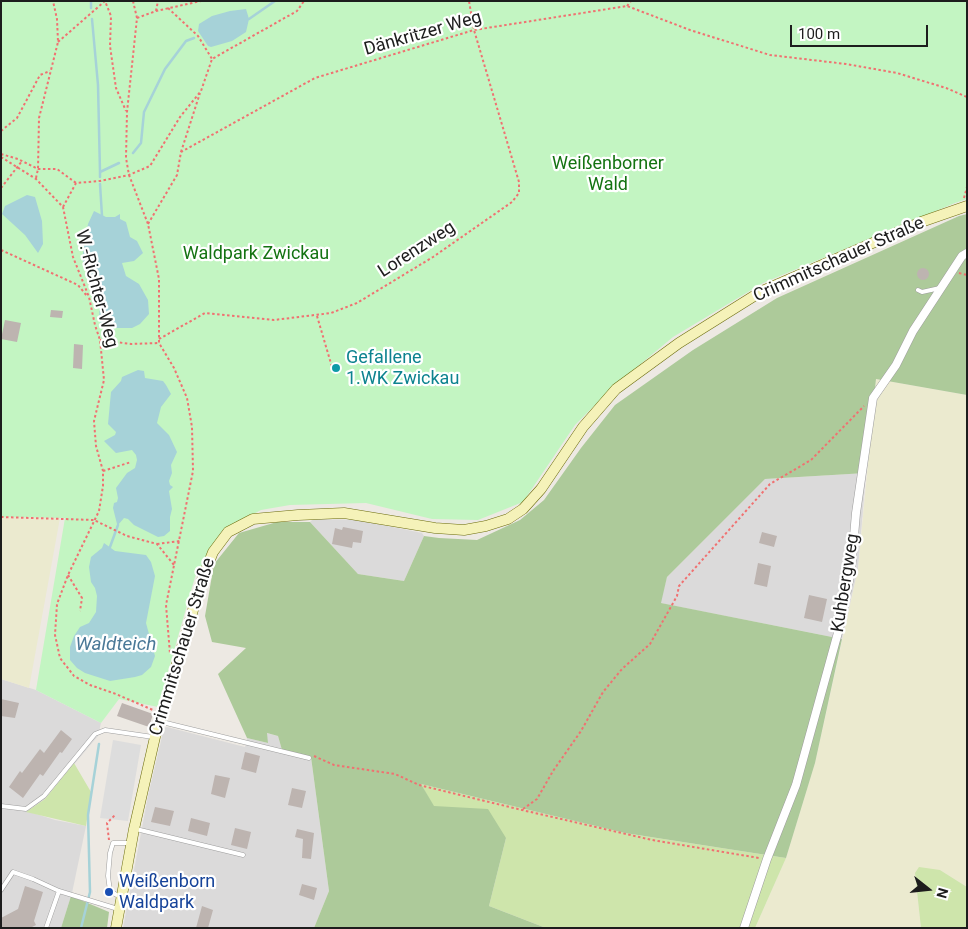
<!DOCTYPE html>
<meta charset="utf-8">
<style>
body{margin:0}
#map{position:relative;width:968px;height:929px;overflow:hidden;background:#ede9e3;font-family:Roboto,sans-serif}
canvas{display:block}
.frame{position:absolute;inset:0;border:2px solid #1d1d1d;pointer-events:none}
.north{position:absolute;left:903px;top:864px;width:50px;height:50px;-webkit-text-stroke:4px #fff;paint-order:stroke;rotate:106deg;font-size:14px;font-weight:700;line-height:20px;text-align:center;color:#1d1d1d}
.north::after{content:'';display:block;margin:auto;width:18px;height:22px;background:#1d1d1d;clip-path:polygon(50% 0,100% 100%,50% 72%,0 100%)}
.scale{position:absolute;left:790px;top:25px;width:138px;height:22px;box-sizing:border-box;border:2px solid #1d1d1d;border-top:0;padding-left:6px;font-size:15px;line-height:18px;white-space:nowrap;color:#1d1d1d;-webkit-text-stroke:4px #fff;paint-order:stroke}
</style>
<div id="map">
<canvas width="968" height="929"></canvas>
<div class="frame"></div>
<div class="north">N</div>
<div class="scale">100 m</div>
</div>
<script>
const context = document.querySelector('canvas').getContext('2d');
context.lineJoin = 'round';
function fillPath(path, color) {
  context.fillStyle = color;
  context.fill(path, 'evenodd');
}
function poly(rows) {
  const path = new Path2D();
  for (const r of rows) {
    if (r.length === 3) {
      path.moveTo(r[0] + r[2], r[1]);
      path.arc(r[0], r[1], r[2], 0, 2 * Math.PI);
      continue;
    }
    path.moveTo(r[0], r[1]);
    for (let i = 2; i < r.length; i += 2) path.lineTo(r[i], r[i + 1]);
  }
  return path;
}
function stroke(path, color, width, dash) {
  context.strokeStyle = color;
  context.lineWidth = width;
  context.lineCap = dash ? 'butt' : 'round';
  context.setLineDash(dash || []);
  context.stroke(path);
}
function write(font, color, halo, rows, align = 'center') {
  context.font = font + ' Roboto,sans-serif';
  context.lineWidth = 4.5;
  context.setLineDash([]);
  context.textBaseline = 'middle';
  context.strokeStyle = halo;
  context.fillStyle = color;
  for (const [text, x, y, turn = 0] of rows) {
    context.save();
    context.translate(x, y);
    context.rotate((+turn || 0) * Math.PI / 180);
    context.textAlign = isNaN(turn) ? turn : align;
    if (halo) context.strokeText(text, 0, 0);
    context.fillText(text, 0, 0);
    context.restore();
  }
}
fillPath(poly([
 [866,473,858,569,842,639,660,603,667,577,765,479],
 [313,519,358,520,422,533,424,536,404,581,358,574,310,522],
 [1,679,36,690,101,723,98,736,45,799,27,811,55,820,86,826,72,893,61,928,1,928],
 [167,727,245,747,247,738,268,743,266,733,278,736,282,750,311,757,329,891,314,928,123,928,148,796,164,728]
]), '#dbdada');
fillPath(poly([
 [876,379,967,395,967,887,940,870,915,873,921,928,755,928,786,858,815,763,858,569],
 [1,517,60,518,29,688,1,679]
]), '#ebeacf');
fillPath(poly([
 [74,763,91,792,86,826,26,812,45,799],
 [421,784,625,833,786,858,755,928,546,928,489,906,506,838,433,806],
 [919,867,940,870,967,887,967,928,921,928,915,873]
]), '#cee5ab');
fillPath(poly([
 [967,214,967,395,876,379,866,473,765,479,667,577,661,603,842,639,815,763,786,858,625,833,421,784,434,806,488,809,506,838,489,906,546,928,314,928,329,891,311,757,282,750,278,736,267,733,268,743,247,738,218,674,246,648,212,642,205,616,214,564,239,533,277,522,310,522,358,574,404,581,424,536,439,538,477,540,520,520,544,500,581,448,615,405,693,350,777,298,959,216],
 [71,896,109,912,107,928,61,928]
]), '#adca9a');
fillPath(poly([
 [1,1,967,1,967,199,955,203,763,283,673,337,613,387,575,425,523,502,478,520,432,519,366,503,290,505,261,510,222,531,195,577,158,707,119,699,101,723,36,690,65,518,1,517]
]), '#c3f5c2');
fillPath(poly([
 [113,740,141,745,128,821,100,818]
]), '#ddd');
fillPath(poly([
 [246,9,249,19,246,32,232,41,211,47,208,46,198,31,199,24,212,16,230,11],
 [27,195,35,197,42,221,43,244,38,253,25,235,2,214,5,206],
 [94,211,106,217,115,217,120,214,120,219,126,222,130,237,137,241,143,253,134,261,122,263,126,276,139,284,148,300,149,314,140,324,132,328,107,328,101,324,99,318,100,303,97,298,96,283,92,277,90,270,86,268,82,259,88,224],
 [138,370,144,371,145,378,163,381,166,385,171,394,161,407,157,423,169,435,177,452,171,465,172,473,169,481,170,485,173,487,169,491,172,509,170,517,170,531,164,536,158,537,134,525,128,519,124,518,118,525,117,524,113,508,114,503,117,502,118,498,116,488,127,473,135,468,137,460,136,455,132,450,116,453,104,441,115,435,116,432,108,424,111,392,121,381,122,377],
 [104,543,115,551,146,555,151,562,155,576,146,623,155,656,151,667,142,675,135,677,110,681,85,673,77,668,70,660,70,647,74,636,80,627,89,623,96,612,97,596,95,588,91,582,89,567,91,557,102,548]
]), '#a6d2d8');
stroke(poly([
 [91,1,91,8],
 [92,19,98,85,100,172],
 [249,19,275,1],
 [133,153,141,143,144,112,165,69,186,41,194,38],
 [100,177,100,172,119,163],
 [100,184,102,216],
 [110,547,118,525],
 [81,928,90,892,88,815,99,744]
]), '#a6d2d8', 2.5);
fillPath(poly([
 [923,274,6],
 [51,310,63,311,62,318,50,317],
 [5,320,21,323,17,342,1,339],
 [74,344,83,345,82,369,73,368],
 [343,527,363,531,361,543,353,542,352,548,332,544,335,528,342,530],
 [762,532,777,536,774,547,759,543],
 [758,563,771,566,767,587,754,584],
 [809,595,827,599,822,622,804,618],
 [1,699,19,703,15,718,1,716],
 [122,703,153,714,149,727,117,716],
 [61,730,72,739,62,753,60,752,43,776,40,774,23,798,9,787,20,771,22,773,40,749,44,753],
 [245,752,260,756,256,773,241,769],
 [215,775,230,778,225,798,211,794],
 [292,788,306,791,302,808,288,805],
 [155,807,174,811,170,826,151,822],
 [191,818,210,823,207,836,188,831],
 [235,828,251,832,247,849,231,845],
 [297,829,314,833,311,859,302,858,303,839,295,837],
 [302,884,317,888,314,900,299,895],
 [25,886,43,892,34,921,36,925,30,928,1,928,1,918,18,909],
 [202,906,213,910,208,928,196,928]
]), '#bdb4b0');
const lane = poly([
 [918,290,922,292,940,288],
 [162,722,309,758],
 [1,806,26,809,44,796,95,734,105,730,153,737],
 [136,829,243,855],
 [1,890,13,872,33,879,59,891,118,909],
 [120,897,110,891,108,876,110,853,113,843,131,843],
 [46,928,59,891]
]);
const street = poly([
 [744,928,767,859,796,785,839,629,851,571,856,513,873,398,896,365,913,331,962,256,967,253]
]);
const secondary = poly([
 [116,928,134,829,155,737,202,580,213,552,228,532,253,519,298,515,344,513,435,528,464,530,486,526,508,519,523,509,541,489,583,427,616,389,679,343,762,291,921,222,967,206]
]);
stroke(lane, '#9e9e9e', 5);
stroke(street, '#9e9e9e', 9);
stroke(secondary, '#6b6c0c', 11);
stroke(poly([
 [133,1,137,18,127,112,126,158,129,175,148,224,159,279,159,343,174,368,187,398,192,427,193,471,166,605,170,654],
 [627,6,631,1],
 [168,8,198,36,212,59],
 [156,11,158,1],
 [137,18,156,11,201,1],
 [58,42,105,1,111,16,110,46,116,88,126,111],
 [1,131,17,118,40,75,50,71],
 [181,152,200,93],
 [1,154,18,159,38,169,57,169,76,183],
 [1,157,36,179,63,207,73,257,89,297,95,325,100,340,104,380,94,421,96,446,103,471,103,486,99,511,68,575,57,604,55,635,60,658,74,676,90,685,116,694,153,710],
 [36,178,38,169,39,118,58,42,57,19,53,1],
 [1,188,22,161],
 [964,198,967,187],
 [63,207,76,183,100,181,129,175,150,166,180,117,201,91,212,59,297,11,304,1],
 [148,224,177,175,181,152,315,78,474,30,627,6,690,30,770,55,846,64,897,73,946,88,967,97],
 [1,250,78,285,87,296],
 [959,273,967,275],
 [317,316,332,367],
 [159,339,205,313,274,320,331,313,357,303,433,257,512,202,519,193,519,182,474,30,469,1],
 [100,340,131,344,159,343],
 [103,471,131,462],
 [1,517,94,520,127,536,157,544,174,565],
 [157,544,180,541],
 [68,575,82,598,80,611],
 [314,756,334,765,395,774,419,785,522,810,652,840,759,858],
 [523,809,537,799,553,771,581,731,603,692,622,669,650,644,677,596,679,586,770,484,811,460,864,406],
 [109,840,107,823,116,814]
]), '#f07171', 2, [2.5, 2.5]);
stroke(lane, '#fff', 4);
stroke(street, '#fff', 8);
stroke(secondary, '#f5f2b9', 10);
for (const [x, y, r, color] of [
 [336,368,5,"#0f9aa8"],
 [109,892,5,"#1a4fb4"]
]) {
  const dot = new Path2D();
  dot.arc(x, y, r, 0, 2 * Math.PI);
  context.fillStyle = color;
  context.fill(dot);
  stroke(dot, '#fff', 2);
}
write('18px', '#1d1d1d', '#fff', [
 ["Dänkritzer Weg",423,34,-16],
 ["Lorenzweg",417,250,-33],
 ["Crimmitschauer Straße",839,260,-24],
 ["W.-Richter-Weg",96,289,75],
 ["Kuhbergweg",846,583,-81],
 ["Crimmitschauer Straße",183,647,-73]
]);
write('18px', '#147312', '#fff', [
 ["Weißenborner",608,164],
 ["Wald",608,185],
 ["Waldpark Zwickau",256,254]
]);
write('18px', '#0d838f', '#fff', [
 ["Gefallene",346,358],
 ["1.WK Zwickau",346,379]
], 'left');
write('18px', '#164399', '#fff', [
 ["Weißenborn",119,882],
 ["Waldpark",119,903]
], 'left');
write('italic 19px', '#4a7897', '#fff', [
 ["Waldteich",116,645]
]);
</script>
